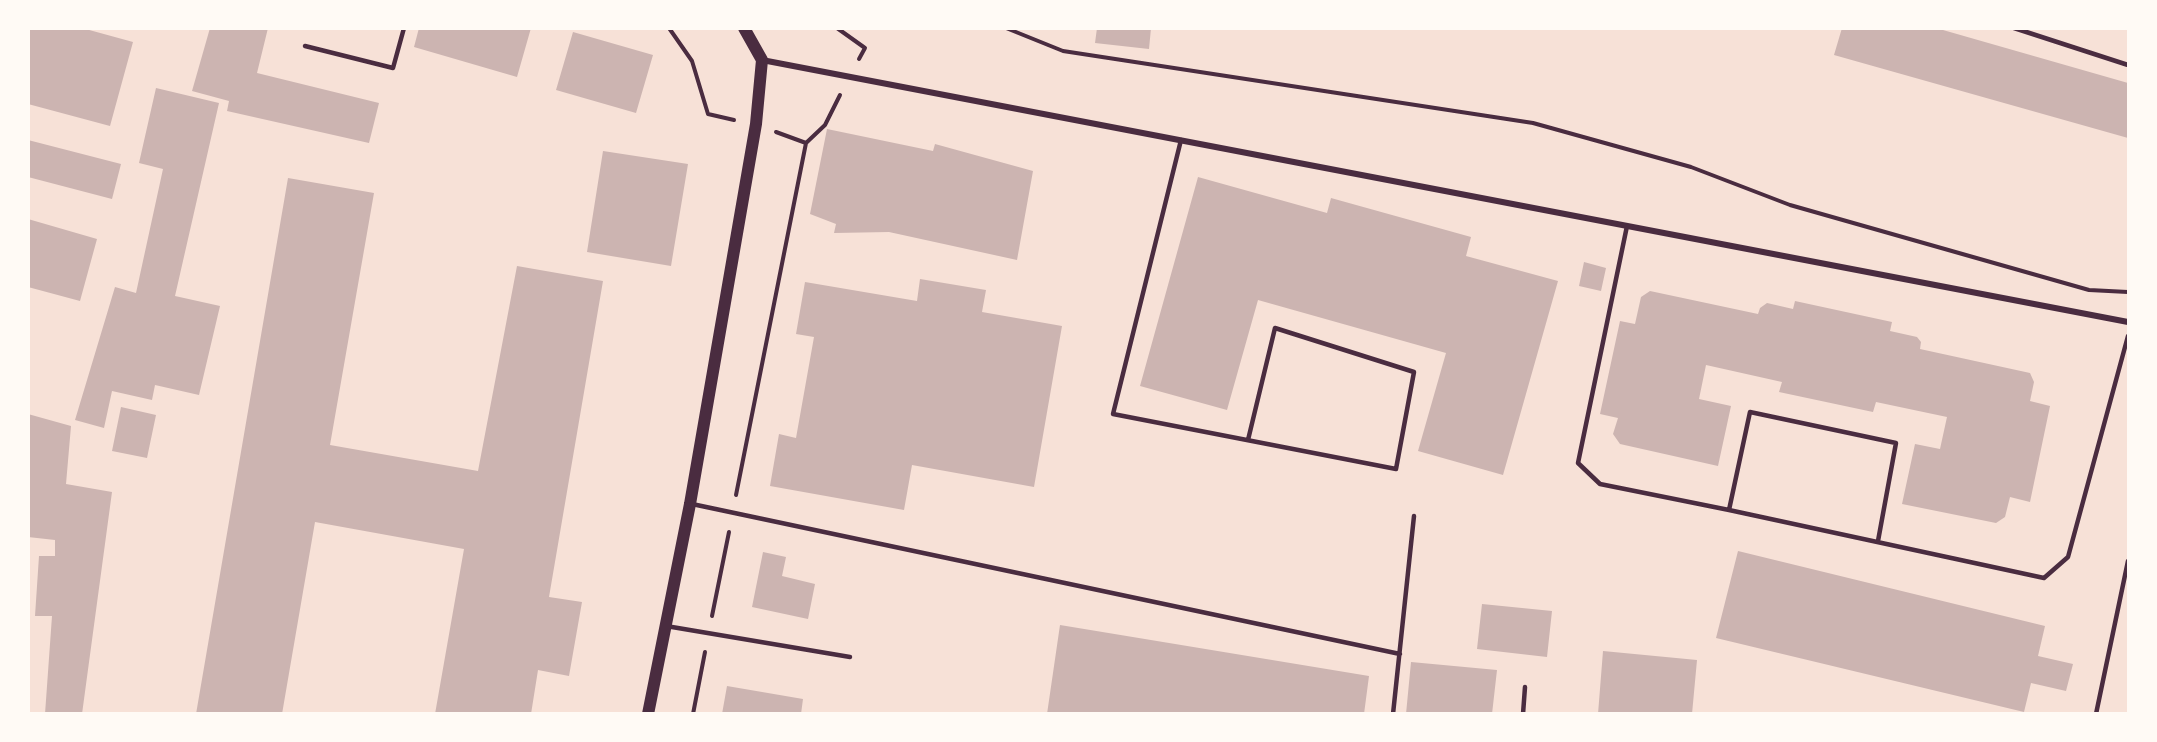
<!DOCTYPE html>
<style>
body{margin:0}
#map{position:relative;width:2157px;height:742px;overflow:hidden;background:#f7e1d7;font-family:"Source Sans 3",sans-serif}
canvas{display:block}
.frame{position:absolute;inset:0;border:30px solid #fffaf5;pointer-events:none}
</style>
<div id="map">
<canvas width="2157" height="742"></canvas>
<div class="frame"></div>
</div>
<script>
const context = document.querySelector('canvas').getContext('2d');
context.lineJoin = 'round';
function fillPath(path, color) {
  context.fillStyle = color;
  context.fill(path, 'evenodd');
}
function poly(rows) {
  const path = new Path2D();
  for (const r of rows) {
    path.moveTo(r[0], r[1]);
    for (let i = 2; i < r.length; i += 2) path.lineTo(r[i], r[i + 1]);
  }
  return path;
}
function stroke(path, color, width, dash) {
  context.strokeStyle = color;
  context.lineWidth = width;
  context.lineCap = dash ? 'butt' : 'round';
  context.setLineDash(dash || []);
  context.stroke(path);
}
fillPath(poly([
 [28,28,82,28,133,42,110,126,28,104],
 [210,28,268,28,257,73,379,103,369,143,227,111,229,101,192,91],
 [419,28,531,28,517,77,414,47],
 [1097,28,1151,28,1149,49,1095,43],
 [1842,28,1936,28,2128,83,2128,138,1834,55],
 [573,32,653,55,636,113,556,90],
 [156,88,219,103,175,296,220,306,199,395,155,385,152,400,112,391,104,428,75,420,115,287,136,293,163,169,139,163],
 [827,129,933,151,935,144,1033,171,1017,260,889,232,834,233,836,224,810,214],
 [28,140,121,164,112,199,28,177],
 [603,151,688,164,671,266,587,252],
 [1198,177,1327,213,1331,198,1471,237,1466,256,1558,281,1503,475,1418,451,1446,353,1258,300,1227,410,1140,386],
 [288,178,374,193,330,445,478,471,517,266,603,281,549,597,582,602,569,676,538,670,531,714,435,714,464,549,315,522,282,714,196,714],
 [28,219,97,239,80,301,28,287],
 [1584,262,1606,268,1601,291,1579,286],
 [920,279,986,290,982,312,1062,326,1034,487,912,465,904,510,770,486,779,434,796,438,814,337,796,334,805,282,917,301],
 [1650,291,1758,314,1760,308,1767,303,1793,309,1795,301,1892,322,1890,331,1917,337,1921,342,1920,349,2030,373,2034,382,2030,401,2050,406,2030,502,2010,497,2005,517,1996,523,1902,504,1915,444,1940,449,1947,417,1876,402,1873,412,1779,392,1782,382,1706,365,1699,399,1731,406,1718,466,1620,444,1613,434,1618,418,1600,414,1620,321,1635,324,1641,297],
 [121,407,156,415,147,458,112,451],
 [28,414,71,426,66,484,112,492,82,714,45,714,52,616,35,616,39,556,55,556,55,540,28,537],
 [1738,551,2045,626,2038,656,2073,664,2066,691,2031,683,2024,712,1716,638],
 [763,552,786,557,782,576,815,584,808,619,752,607],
 [1482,604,1552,611,1547,657,1477,649],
 [1060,625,1369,676,1364,714,1047,714],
 [1603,651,1697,660,1692,714,1598,714],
 [1411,662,1497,670,1492,714,1406,714],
 [727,686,803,699,801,714,722,714]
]), '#ccb4b1');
stroke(poly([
 [669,28,692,61,708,114,734,120],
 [837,28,865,48,859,59],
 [1006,28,1063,51,1533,123,1691,167,1790,205,2089,290,2128,292],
 [776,132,806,143,825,125,840,95],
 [736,495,806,143],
 [712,616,729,532],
 [693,714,705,652]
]), '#4a2c40', 4);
stroke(poly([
 [2014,28,2128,65],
 [305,46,393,68,404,28],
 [1181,140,1113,414,1396,469,1414,372,1275,328,1248,440],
 [1627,226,1578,463,1600,484,1729,510,2044,578,2068,557,2128,336],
 [692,504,1400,654],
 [1729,510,1750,412,1896,443,1878,541],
 [666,626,850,657],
 [1393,714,1414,516],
 [1523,714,1525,687],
 [2096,714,2128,561]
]), '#4a2c40', 4.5);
stroke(poly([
 [762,60,2128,322]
]), '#4a2c40', 6);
stroke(poly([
 [648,714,690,504,756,124,762,60,744,28]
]), '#4a2c40', 12);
</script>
